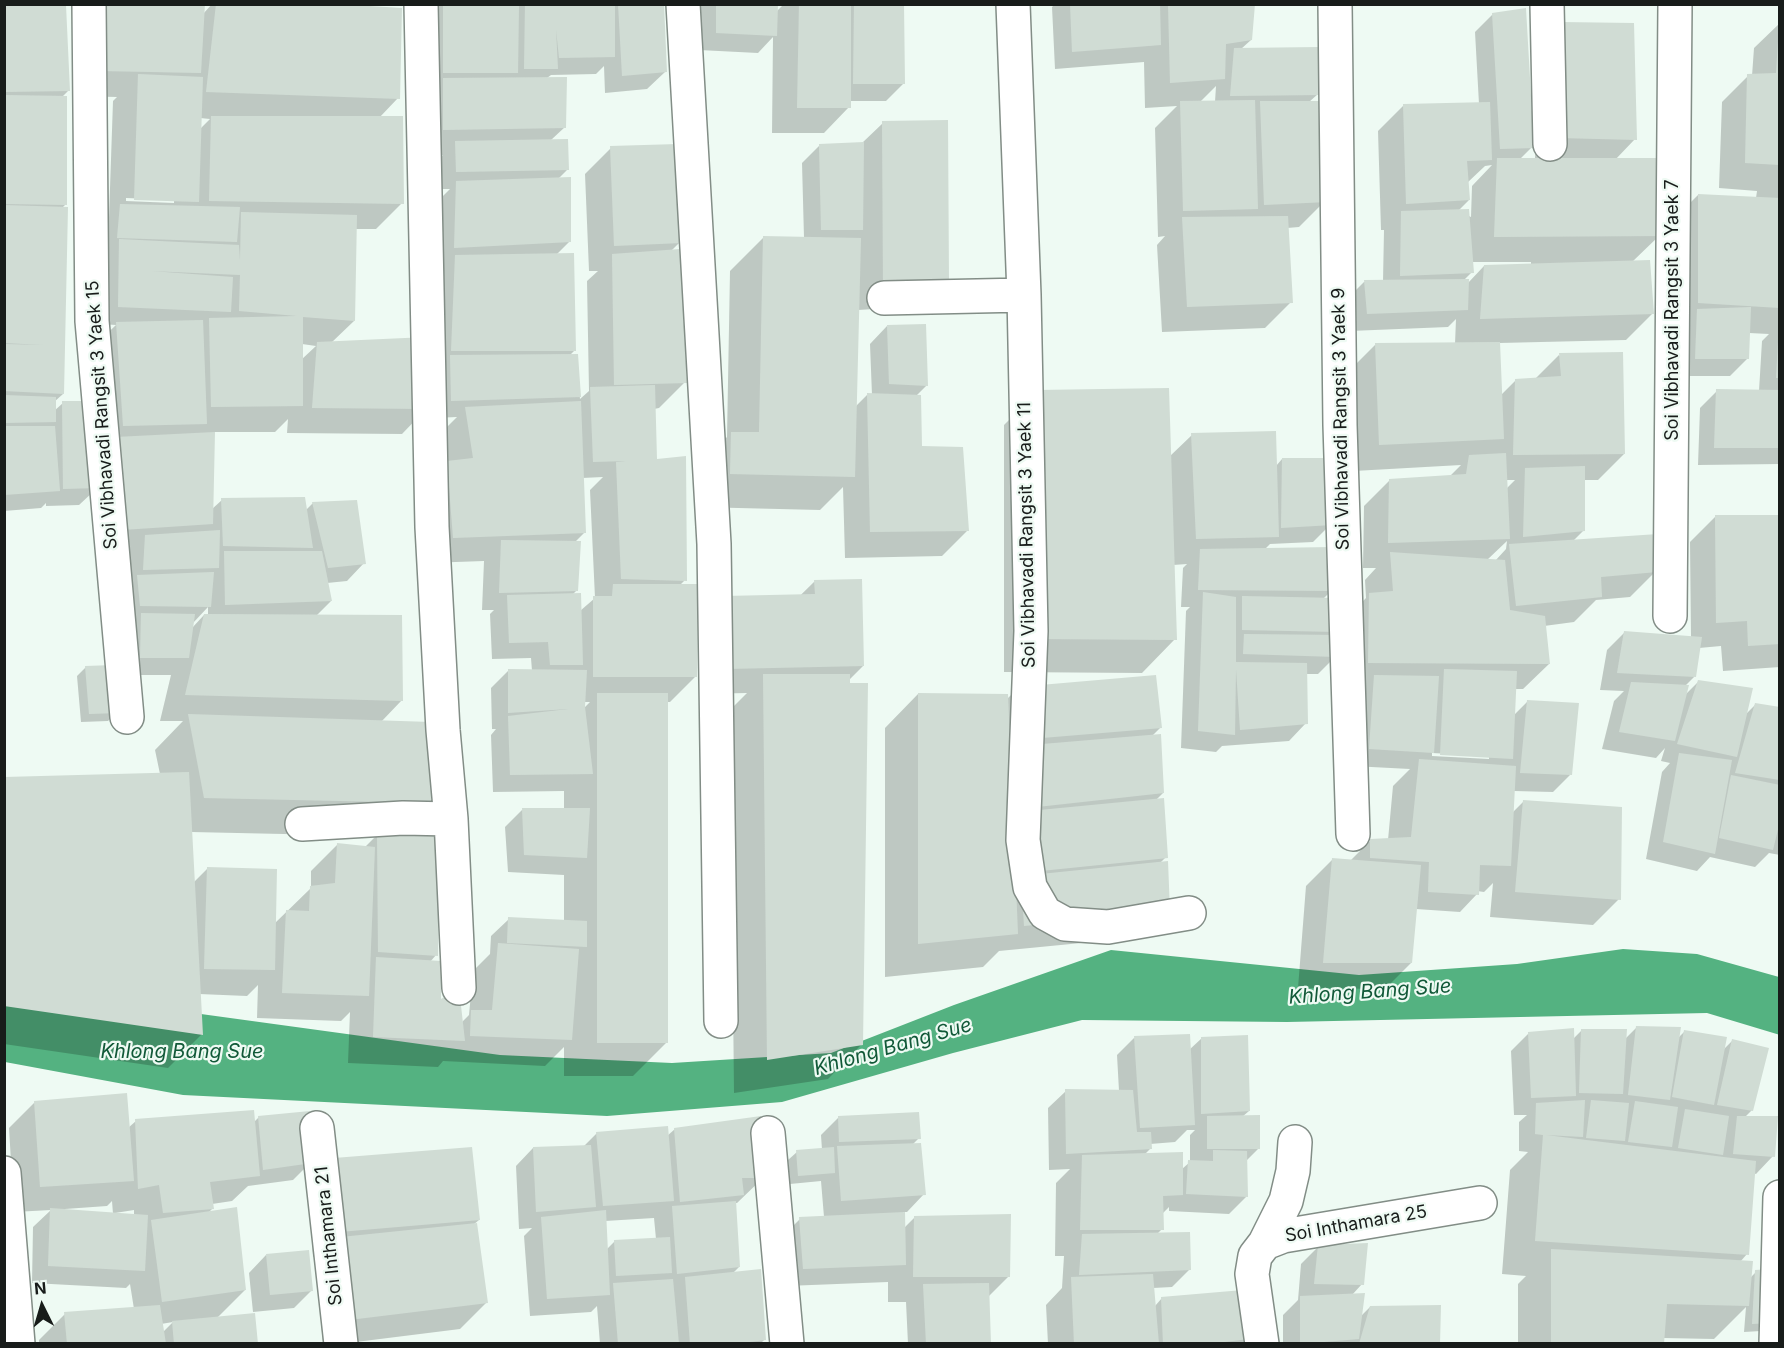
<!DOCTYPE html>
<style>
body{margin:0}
#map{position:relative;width:1784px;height:1348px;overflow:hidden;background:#eefaf3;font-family:Inter,sans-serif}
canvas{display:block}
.frame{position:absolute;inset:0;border:6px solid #181c1a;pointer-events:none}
.north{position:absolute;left:12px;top:1276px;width:60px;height:60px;-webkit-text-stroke:4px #eefaf3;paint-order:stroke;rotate:355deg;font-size:16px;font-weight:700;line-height:24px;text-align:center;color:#181c1a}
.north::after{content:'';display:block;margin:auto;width:21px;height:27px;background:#181c1a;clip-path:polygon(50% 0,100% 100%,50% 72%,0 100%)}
</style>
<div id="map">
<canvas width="1784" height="1348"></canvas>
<div class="frame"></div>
<div class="north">N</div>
</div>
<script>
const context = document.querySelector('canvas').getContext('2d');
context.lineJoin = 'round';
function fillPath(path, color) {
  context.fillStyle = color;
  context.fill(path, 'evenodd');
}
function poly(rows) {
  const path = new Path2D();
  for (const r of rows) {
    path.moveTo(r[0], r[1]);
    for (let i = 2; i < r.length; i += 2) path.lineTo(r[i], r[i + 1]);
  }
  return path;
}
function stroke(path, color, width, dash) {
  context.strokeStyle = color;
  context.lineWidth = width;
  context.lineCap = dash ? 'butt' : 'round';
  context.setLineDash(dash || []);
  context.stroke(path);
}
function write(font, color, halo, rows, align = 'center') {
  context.font = font + ' Inter,sans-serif';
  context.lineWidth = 4.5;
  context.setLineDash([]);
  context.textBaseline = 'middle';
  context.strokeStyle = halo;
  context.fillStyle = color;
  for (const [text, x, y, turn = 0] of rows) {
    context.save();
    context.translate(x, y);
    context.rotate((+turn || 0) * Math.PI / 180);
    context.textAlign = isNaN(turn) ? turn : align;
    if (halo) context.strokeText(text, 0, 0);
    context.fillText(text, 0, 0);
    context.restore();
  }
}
fillPath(poly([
 [1623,949,1697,954,1779,977,1780,1035,1707,1013,1287,1022,1082,1020,953,1053,782,1102,607,1116,183,1095,5,1062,4,987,500,1055,672,1063,831,1053,954,1005,1111,950,1359,975,1517,964]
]), '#54b281');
fillPath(poly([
 [212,4,309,4,398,98,379,118,402,203,376,229,355,229,354,321,331,343,427,339,431,208,450,189,439,189,438,159,443,155,417,155,431,4,662,4,665,72,647,89,605,93,604,66,596,74,551,75,547,78,565,127,551,140,567,170,558,179,570,241,556,255,575,350,570,355,576,355,580,399,589,391,587,281,598,271,589,271,585,174,611,148,680,242,671,251,685,382,659,408,654,409,656,460,685,580,680,585,696,676,670,702,666,702,667,1042,633,1076,564,1076,564,1047,545,1066,443,1061,438,1067,348,1063,350,1012,341,1021,257,1018,258,985,247,996,199,994,202,1034,168,1068,4,1044,4,779,160,774,155,750,183,721,160,721,171,675,124,675,93,492,79,505,46,506,46,503,41,508,4,511,4,8,68,91,62,97,66,204,62,208,63,394,54,402,54,411,63,403,94,403,91,349,116,325,101,324,103,223,109,217,113,101,117,97,75,96,76,12,203,14],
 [200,118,210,119,200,129],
 [126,198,174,200,174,203,126,201],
 [302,344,316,346,301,360],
 [427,408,434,418,457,417,439,435,428,563,484,561,482,610,494,610,490,614,492,659,531,658,532,671,509,670,491,688,492,729,496,729,491,735,493,792,564,791,564,809,522,810,505,827,508,872,564,875,564,921,509,919,491,936,490,954,473,971,469,1015,462,1022,440,1002,430,962,436,955,430,803,381,722,402,700,316,616,331,601,327,583,347,581,364,563,313,503,305,511,222,500,212,509,214,432,275,432,288,419,287,433,402,434],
 [603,477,590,490,595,598,580,611,572,595,577,590,574,543,585,532,582,478],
 [208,607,208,615,204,615,192,628,193,623],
 [583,702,590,702,583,709],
 [191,832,376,836,365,847,337,845,311,871,311,888,274,924,207,869,193,883],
 [701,4,777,4,776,12,784,4,902,4,903,84,886,101,849,101,849,107,824,133,772,133,773,37,758,53,699,50],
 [1055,4,1254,4,1251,40,1241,49,1318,94,1309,102,1325,201,1299,227,1287,228,1291,302,1265,328,1162,332,1157,245,1165,236,1158,237,1155,128,1177,106,1145,108,1144,62,1055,69,1052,7],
 [1216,86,1215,102,1200,102],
 [1493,14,1532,147,1519,160,1535,160,1536,50,1635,139,1615,160,1659,236,1632,262,1652,314,1626,340,1499,343,1501,395,1516,380,1535,379,1559,355,1624,454,1598,480,1583,480,1583,531,1573,541,1656,571,1630,597,1596,600,1574,622,1544,626,1549,664,1523,689,1514,689,1513,716,1527,702,1570,775,1553,792,1514,791,1512,813,1524,801,1619,899,1593,925,1490,917,1493,883,1484,892,1477,891,1477,894,1460,912,1416,909,1411,963,1385,989,1298,988,1306,886,1332,860,1350,861,1371,840,1388,840,1393,786,1410,769,1352,766,1344,621,1366,598,1365,580,1376,568,1363,568,1364,506,1390,480,1449,477,1461,465,1354,471,1350,370,1376,344,1455,344,1456,319,1448,327,1350,331,1347,299,1364,282,1383,281,1384,230,1381,230,1378,131,1404,105,1479,104,1475,32],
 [1492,165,1472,186,1471,217,1458,211,1469,200,1467,183,1485,166],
 [1472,262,1531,262,1531,265,1484,266,1468,283,1464,280,1472,272],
 [1506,480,1515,480,1506,489],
 [1507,541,1506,549,1495,561,1487,560],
 [1432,753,1489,756,1489,759,1432,756],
 [1780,23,1780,464,1698,465,1700,408,1717,391,1759,391,1762,341,1769,334,1749,333,1748,358,1730,376,1678,376,1672,221,1698,195,1756,198,1757,191,1719,188,1722,102,1748,76,1752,76,1754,48],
 [883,123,922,306,858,310,855,407,868,394,872,395,870,344,887,326,927,385,915,397,921,448,968,530,942,556,845,558,843,487,820,510,697,507,698,467,727,437,730,271,764,237,804,238,802,163,820,145,862,143],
 [1038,391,1169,457,1192,435,1276,466,1282,459,1331,524,1313,542,1270,544,1264,550,1332,590,1323,599,1336,600,1335,657,1318,674,1306,674,1306,723,1289,741,1222,746,1216,752,1181,748,1186,611,1190,607,1181,607,1183,568,1187,564,1173,565,1175,639,1142,673,1004,672,1004,425],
 [1716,516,1780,516,1780,667,1723,671,1721,646,1699,648,1695,676,1685,686,1684,696,1698,682,1745,715,1755,705,1780,709,1780,855,1769,853,1755,867,1710,857,1697,871,1646,859,1662,772,1670,763,1661,761,1665,748,1656,758,1602,749,1614,701,1624,691,1600,690,1607,650,1625,632,1691,637,1690,542],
 [815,581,863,666,849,680,861,1045,828,1079,734,1093,730,710,747,693,700,694],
 [86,667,116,713,108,721,81,722,77,676],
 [1018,688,1161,727,1152,736,1163,793,1155,801,1166,857,1159,864,1143,937,999,951,983,967,885,977,885,728,918,694,1007,699],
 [1637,1027,1678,1038,1685,1031,1723,1050,1733,1040,1752,1110,1745,1117,1773,1156,1756,1174,1753,1173,1747,1254,1740,1262,1750,1278,1756,1272,1761,1331,1744,1332,1746,1307,1714,1339,1663,1338,1663,1344,1518,1344,1518,1284,1526,1276,1502,1274,1510,1170,1528,1152,1519,1151,1519,1122,1527,1115,1514,1115,1511,1051,1529,1033,1573,1039,1582,1030,1625,1039],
 [1134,1038,1189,1050,1202,1038,1249,1111,1242,1117,1258,1149,1246,1161,1247,1196,1229,1214,1169,1211,1169,1207,1162,1214,1162,1229,1157,1234,1189,1270,1172,1287,1153,1288,1155,1306,1162,1298,1248,1338,1243,1344,1048,1344,1046,1305,1062,1288,1064,1256,1055,1256,1056,1183,1070,1169,1049,1170,1048,1108,1066,1091,1119,1091,1117,1055],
 [1187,1130,1195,1130,1190,1135,1190,1162,1182,1169,1144,1155,1150,1149,1150,1144,1175,1142],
 [35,1102,128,1128,136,1121,253,1123,259,1117,311,1162,293,1180,248,1186,232,1201,212,1204,213,1208,208,1213,245,1290,217,1318,257,1344,39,1344,39,1340,65,1314,134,1309,130,1284,126,1288,32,1283,33,1227,51,1210,14,1212,9,1128],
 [112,1201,113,1214,65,1211,65,1209,107,1206],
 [134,1210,134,1216,115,1213],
 [173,1322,163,1332,161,1324],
 [839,1117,919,1138,913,1144,924,1194,907,1212,903,1212,904,1228,915,1217,1009,1276,988,1297,989,1344,908,1344,906,1302,888,1302,888,1282,786,1286,783,1236,800,1219,824,1217,821,1181,790,1184,788,1160,797,1152,822,1150,821,1135],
 [675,1129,763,1178,737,1203,735,1203,739,1267,732,1274,765,1339,760,1344,600,1344,597,1306,591,1312,530,1316,524,1236,532,1228,519,1229,516,1166,533,1148,584,1146,597,1133,667,1136],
 [654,1218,656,1239,615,1241,606,1250,605,1221],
 [309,1185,479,1220,473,1225,486,1303,460,1329,340,1344,323,1344,316,1264,325,1256,313,1257],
 [1319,1246,1362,1284,1352,1295,1360,1317,1370,1307,1438,1344,1283,1344,1283,1315,1298,1300,1301,1264],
 [266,1255,311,1291,294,1308,253,1312,249,1273]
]), '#0003');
fillPath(poly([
 [101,4,205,4,201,73,100,71],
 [216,4,339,4,402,8,400,99,206,92],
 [525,4,615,4,615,57,559,58,556,29,558,69,524,69],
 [618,4,664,4,667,72,622,76],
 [716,4,778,4,777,36,716,33],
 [799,4,851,4,851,108,797,108],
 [854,4,904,4,905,84,853,84],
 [1070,4,1160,4,1161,45,1072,52],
 [1168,4,1255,4,1252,40,1226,44,1225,79,1170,83],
 [66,5,70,91,4,92,4,6],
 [443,5,519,5,518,73,443,73],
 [1526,8,1534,148,1500,149,1492,13],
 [1561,22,1634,23,1637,140,1560,138],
 [1778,42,1780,42,1780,165,1745,163,1747,74,1776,73],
 [1320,47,1319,95,1230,96,1234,48],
 [138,74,203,77,199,202,134,200],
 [567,77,566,128,443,130,443,78],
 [4,95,67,96,67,205,4,204],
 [1255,100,1258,209,1183,211,1180,101],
 [1260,101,1327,101,1327,202,1264,205],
 [1490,102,1492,160,1467,161,1470,200,1406,204,1403,104],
 [211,116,403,116,404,204,209,201],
 [948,120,949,281,883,285,882,121],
 [568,139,569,170,456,172,455,141],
 [864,142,863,230,821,230,819,144],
 [678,144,681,243,614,246,610,146],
 [1497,158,1658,158,1660,236,1494,237],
 [571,177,571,242,454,248,456,181],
 [1698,194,1780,198,1780,308,1698,303],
 [120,204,240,207,237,242,117,238],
 [4,205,68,207,64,394,4,391,4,344,44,345,4,343],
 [1469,209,1474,273,1400,276,1401,211],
 [241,212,357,215,355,321,303,317,303,406,211,407,209,318,297,316,239,311,240,275,151,271,233,277,231,312,118,307,119,239,239,245,240,261],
 [1288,216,1293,303,1187,307,1182,217],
 [763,236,861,238,855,477,730,474,731,432,759,432],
 [680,249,687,383,614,385,612,254],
 [574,253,576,351,451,351,455,255],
 [1650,260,1654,314,1480,319,1484,265],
 [1469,279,1468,310,1367,314,1364,280],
 [1751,307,1749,359,1695,359,1697,309],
 [203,320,207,424,123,426,116,322],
 [926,324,928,386,889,384,887,325],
 [427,337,429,409,312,408,317,342],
 [1500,342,1504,439,1379,445,1375,343],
 [1778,342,1780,342,1780,378,1776,378],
 [1623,352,1625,454,1513,455,1515,379,1561,376,1559,353],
 [578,354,581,397,451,401,450,355],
 [655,385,657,459,686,456,687,581,621,579,616,462,626,461,593,462,590,387],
 [1169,388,1177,640,1037,639,1037,390],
 [1716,389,1780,390,1780,448,1714,448],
 [867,393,921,395,922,446,963,447,969,531,870,532],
 [4,395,56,397,56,422,4,423],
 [62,401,96,401,98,488,63,489],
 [581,401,586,533,453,538,447,461,473,458,465,407],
 [4,426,55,426,60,491,4,495],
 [1276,431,1279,537,1196,539,1191,433],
 [215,432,213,524,122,530,116,437],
 [1506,453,1510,539,1388,543,1389,479,1466,474,1469,455],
 [1282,458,1331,458,1332,525,1281,528],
 [1585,466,1585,531,1523,537,1525,468],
 [305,497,313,548,223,546,221,498],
 [357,500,366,564,328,568,312,502],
 [1715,515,1780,515,1780,644,1748,646,1747,621,1716,623],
 [220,530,219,568,143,570,145,535],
 [1658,534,1657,572,1601,577,1602,597,1516,606,1509,544],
 [501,540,581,541,578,591,499,593],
 [1333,547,1334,591,1198,590,1200,549],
 [224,551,322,551,332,601,225,605],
 [1390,552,1505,560,1510,610,1545,616,1550,664,1368,663,1369,593,1393,591],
 [214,572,211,607,140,606,137,575],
 [862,579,864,666,726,669,724,596,815,594,814,580],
 [613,584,698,584,697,677,593,677,593,596,612,596],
 [1203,592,1236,597,1236,662,1307,663,1308,724,1240,730,1236,669,1235,735,1198,731],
 [581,593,583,665,550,665,548,642,509,643,507,595],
 [1242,596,1337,598,1338,632,1242,630],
 [141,613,195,614,189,658,140,658],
 [204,614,402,615,403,701,185,695],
 [1624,631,1702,637,1696,677,1617,673],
 [1244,634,1337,635,1337,657,1243,654],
 [114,665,118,713,89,714,85,666],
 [508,669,587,670,585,707,593,774,510,775,508,716,568,709,508,713],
 [1444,669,1517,671,1513,759,1440,755],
 [763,674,850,674,850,683,868,683,863,1045,767,1060],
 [1156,675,1162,728,1018,740,1017,687],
 [1374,675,1439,676,1434,753,1369,749],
 [1698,680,1753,688,1737,757,1677,744],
 [1631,682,1689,685,1675,741,1619,732],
 [597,693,668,693,668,1043,597,1043],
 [918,693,1008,694,1018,934,918,944],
 [1527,700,1579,703,1572,775,1520,773],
 [1755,703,1780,707,1780,780,1735,773],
 [188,714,431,722,431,803,204,798],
 [1161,734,1164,793,1019,809,1019,746],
 [1679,753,1732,760,1715,854,1663,842],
 [1419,759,1516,766,1511,866,1480,865,1479,895,1428,892,1429,862,1370,858,1370,839,1411,837],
 [189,772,203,1035,4,1006,4,777],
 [1731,775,1780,785,1780,821,1773,850,1719,838],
 [1164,798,1168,858,1021,873,1019,812],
 [1523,800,1622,807,1621,900,1515,892],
 [522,808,590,808,587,858,524,855],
 [377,832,439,834,438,956,378,952],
 [337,843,375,847,369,996,282,993,286,910,309,911,310,886,335,883],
 [1332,858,1421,865,1412,963,1323,963],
 [1168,861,1170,911,1024,926,1021,876],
 [207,867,277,869,275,970,204,969],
 [508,917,587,921,587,947,507,943],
 [498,943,579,949,572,1040,470,1036,471,1010,492,1010],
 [376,957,441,961,441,999,459,988,465,1041,373,1037],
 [1636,1026,1681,1027,1670,1100,1628,1095],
 [1574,1028,1576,1096,1531,1098,1528,1032],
 [1581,1029,1627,1029,1623,1094,1579,1093],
 [1684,1030,1727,1037,1714,1105,1672,1097],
 [1190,1034,1195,1125,1140,1128,1134,1036],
 [1248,1035,1250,1111,1201,1114,1201,1037],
 [1732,1039,1769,1048,1753,1111,1717,1105],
 [1065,1089,1133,1090,1137,1132,1151,1132,1152,1149,1066,1154],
 [127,1093,134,1181,40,1187,34,1101],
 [1585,1100,1583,1137,1546,1135,1756,1161,1749,1255,1535,1241,1543,1135,1535,1134,1536,1103],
 [1591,1100,1629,1103,1625,1141,1586,1138],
 [1635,1101,1678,1107,1672,1147,1628,1142],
 [1685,1109,1729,1116,1723,1155,1678,1148],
 [254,1110,260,1176,210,1182,214,1209,163,1213,159,1185,138,1189,135,1119],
 [310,1111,312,1163,263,1170,258,1116],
 [919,1112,921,1139,839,1142,838,1116],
 [1260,1115,1260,1149,1207,1149,1207,1116],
 [761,1116,764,1178,742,1178,744,1195,680,1202,674,1128],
 [1737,1116,1778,1116,1775,1157,1733,1154],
 [668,1126,674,1201,603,1206,596,1132],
 [921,1143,926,1195,841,1201,837,1146],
 [591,1145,596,1207,536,1212,533,1147],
 [472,1147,480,1220,339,1232,334,1158],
 [834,1147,835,1173,798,1176,796,1150],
 [1213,1150,1247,1151,1248,1197,1186,1194,1188,1160,1213,1161],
 [1183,1152,1183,1195,1163,1196,1164,1230,1080,1230,1082,1155],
 [736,1201,740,1267,677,1274,672,1206],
 [237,1207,246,1290,162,1302,151,1220],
 [50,1208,148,1215,145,1271,48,1266],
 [606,1210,610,1295,547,1299,541,1217],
 [905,1212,906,1265,803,1269,799,1217],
 [1011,1214,1010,1277,913,1277,914,1216],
 [477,1223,488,1303,349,1320,341,1237],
 [1190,1232,1191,1270,1079,1275,1082,1234],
 [670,1237,672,1273,616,1276,614,1240],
 [1368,1243,1364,1285,1314,1284,1318,1245],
 [1551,1249,1753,1261,1749,1306,1667,1304,1664,1344,1551,1344],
 [309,1250,313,1291,270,1295,266,1254],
 [761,1269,766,1340,733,1344,690,1344,685,1277],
 [1770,1269,1771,1323,1752,1324,1755,1270],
 [1153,1274,1159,1344,1074,1344,1071,1277],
 [673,1279,679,1344,618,1344,613,1283],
 [989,1283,991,1344,926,1344,923,1284],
 [1243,1290,1249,1339,1208,1344,1163,1344,1161,1297],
 [1365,1293,1359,1339,1300,1344,1300,1296],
 [160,1305,166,1344,67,1344,64,1312],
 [1441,1305,1440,1344,1359,1344,1370,1306],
 [255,1313,258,1344,174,1344,172,1321]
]), '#d0dcd4');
const minor = poly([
 [89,4,92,321,127,717],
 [421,4,432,527,443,730,451,819,459,988],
 [683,4,714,544,721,1021],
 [1013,4,1024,295,1031,631,1023,840,1030,887,1045,913,1065,924,1108,927,1189,913],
 [1335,4,1340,425,1353,834],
 [1547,4,1550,144],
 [884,298,1024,295],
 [1670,616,1675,4],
 [302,824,403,818,451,819],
 [317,1128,341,1344],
 [768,1133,787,1344],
 [4,1173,18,1344],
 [1265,1243,1286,1201,1293,1171,1295,1142],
 [1262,1344,1252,1274,1255,1256,1265,1243,1283,1236,1480,1203],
 [1776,1344,1780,1197]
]);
stroke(minor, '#828d86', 36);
stroke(minor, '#fff', 33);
write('18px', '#181c1a', '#eefaf3', [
 ["Soi Vibhavadi Rangsit 3 Yaek 7",1673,310,-90],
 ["Soi Vibhavadi Rangsit 3 Yaek 15",102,415,-94],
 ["Soi Vibhavadi Rangsit 3 Yaek 9",1341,419,-91],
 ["Soi Vibhavadi Rangsit 3 Yaek 11",1027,535,-91],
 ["Soi Inthamara 25",1356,1224,-10],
 ["Soi Inthamara 21",329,1236,-96]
]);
write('italic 20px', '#115938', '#eefaf3', [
 ["Khlong Bang Sue",1370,992,-4],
 ["Khlong Bang Sue",893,1047,-16],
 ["Khlong Bang Sue",182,1052]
]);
</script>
